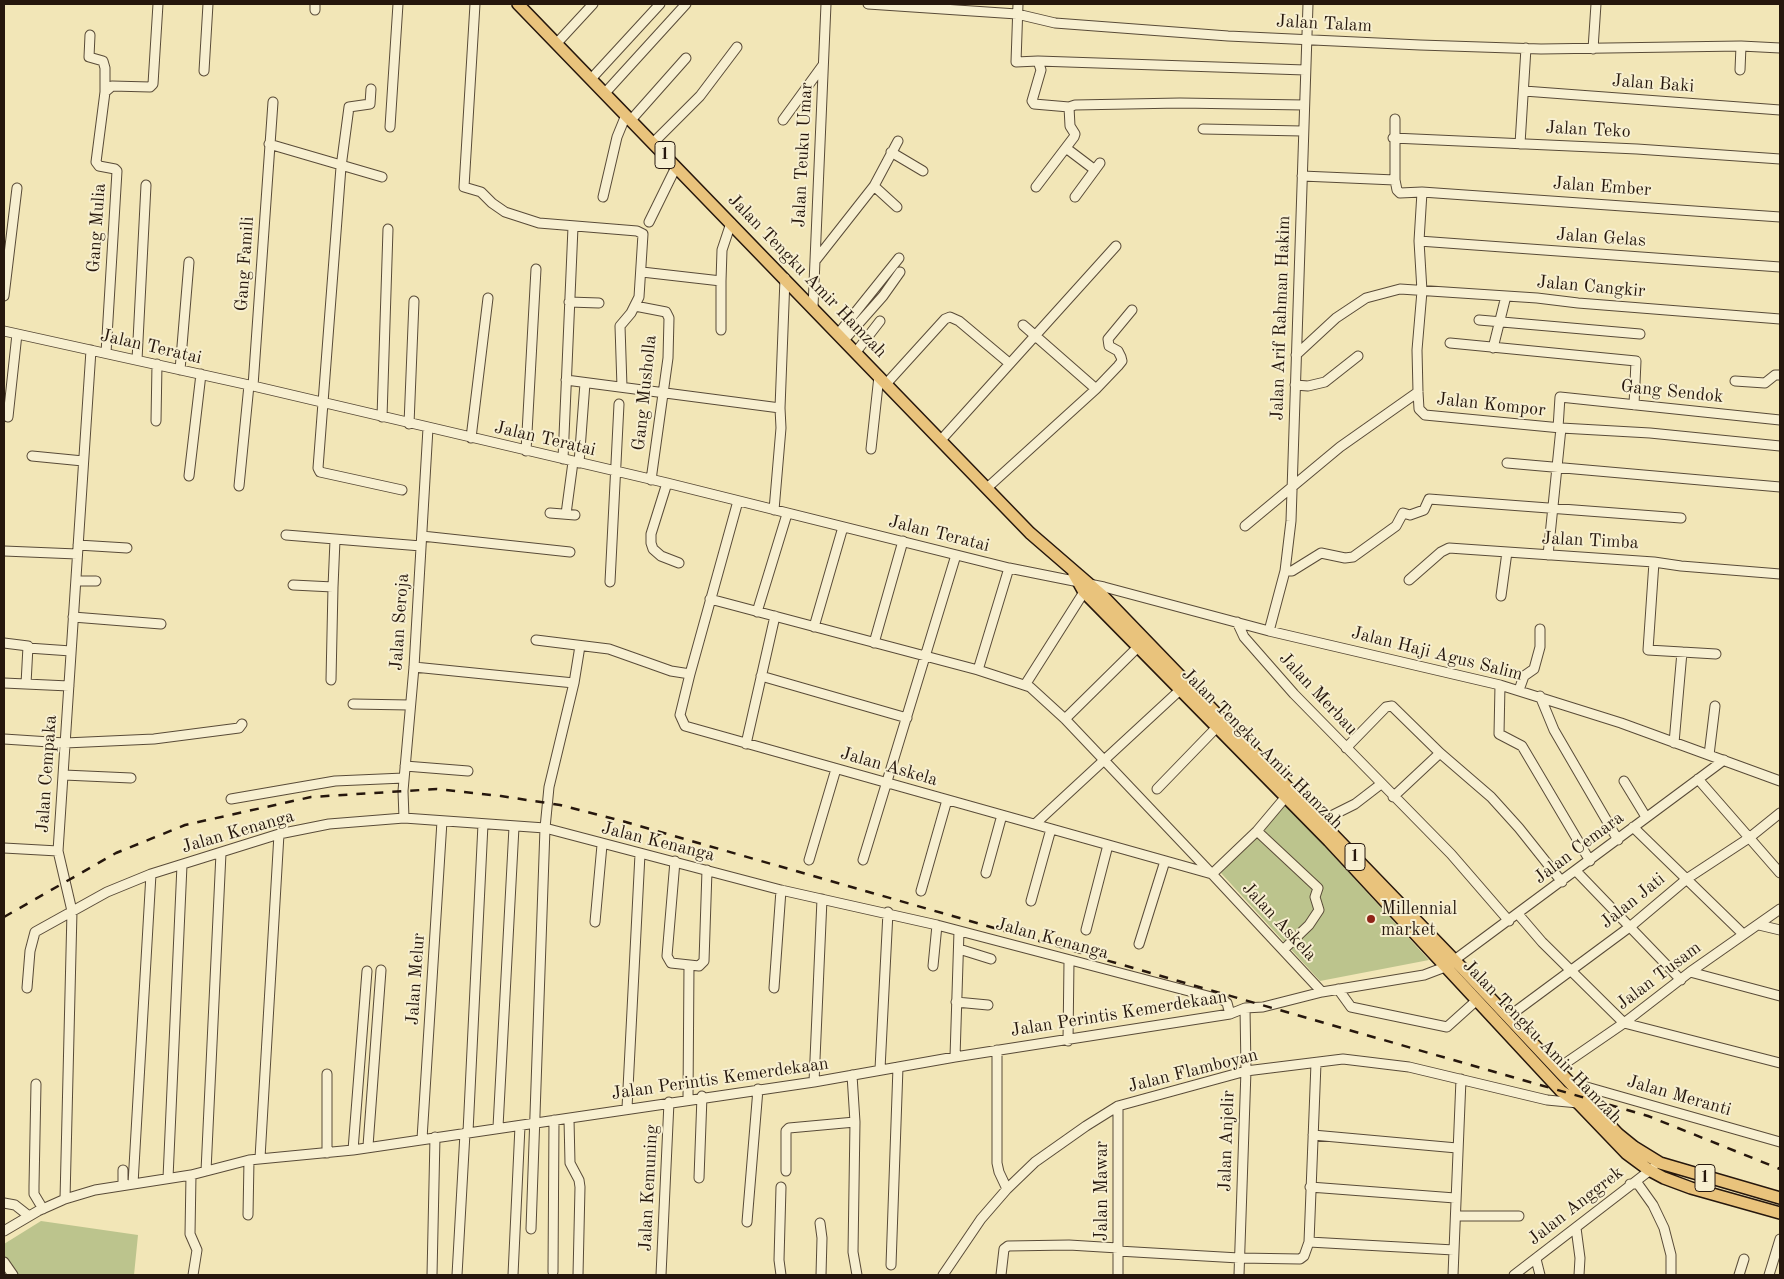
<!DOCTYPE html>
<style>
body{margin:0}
#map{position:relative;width:1784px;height:1279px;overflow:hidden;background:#f2e6b7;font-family:"Old Standard TT",serif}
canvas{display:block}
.frame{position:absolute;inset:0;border:5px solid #26170d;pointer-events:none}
</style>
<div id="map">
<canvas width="1784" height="1279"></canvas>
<div class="frame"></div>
</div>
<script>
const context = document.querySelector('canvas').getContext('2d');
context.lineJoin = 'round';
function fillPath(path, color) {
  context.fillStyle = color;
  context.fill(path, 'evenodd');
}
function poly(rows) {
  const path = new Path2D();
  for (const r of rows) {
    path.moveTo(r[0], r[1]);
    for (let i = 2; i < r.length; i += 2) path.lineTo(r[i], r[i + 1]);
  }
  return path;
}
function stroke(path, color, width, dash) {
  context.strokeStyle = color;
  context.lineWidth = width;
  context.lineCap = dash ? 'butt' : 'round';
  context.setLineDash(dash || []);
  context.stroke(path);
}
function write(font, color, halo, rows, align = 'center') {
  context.font = font + ' "Old Standard TT",serif';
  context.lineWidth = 4;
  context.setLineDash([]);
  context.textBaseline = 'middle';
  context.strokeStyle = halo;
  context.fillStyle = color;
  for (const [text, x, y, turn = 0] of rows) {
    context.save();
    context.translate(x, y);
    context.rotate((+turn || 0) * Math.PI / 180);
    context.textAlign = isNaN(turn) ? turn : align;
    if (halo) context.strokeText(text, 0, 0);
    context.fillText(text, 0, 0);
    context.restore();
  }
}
fillPath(poly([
 [1284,802,1429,960,1320,981,1221,873],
 [41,1221,138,1235,134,1275,4,1275,4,1244]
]), '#bcc48d');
const minor = poly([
 [475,4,464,187,481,192,492,203,505,212,539,223,637,231,643,234,639,297,631,313,620,326,622,387],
 [868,4,1017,14,1055,23,1228,36,1420,45,1541,49,1741,46,1780,48],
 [1018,4,1016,62,1038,61,1041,70,1032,101,1034,104,1069,107,1075,105,1180,103,1304,105],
 [315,10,315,4],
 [90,35,89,57,103,61,105,68,105,92,96,162,99,166,115,169,117,171,106,353],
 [557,43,593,4],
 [1593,49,1596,4],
 [1038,61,1305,70],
 [1740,70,1741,46],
 [204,71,208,4],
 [591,79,660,4],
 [371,89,370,104,349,107,341,167,318,468,320,472,402,490],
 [1524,91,1780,110],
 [105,92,112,86,150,87,153,84,158,4],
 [605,93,686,4],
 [1395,119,1395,180,1397,190,1400,193,1422,192,1780,217],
 [631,120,686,58],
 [783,120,823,65],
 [390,127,398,4],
 [1203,129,1302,131],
 [1393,138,1637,149,1780,159],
 [653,143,700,96,737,47],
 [269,144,382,177],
 [1520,144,1526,48],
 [1066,148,1095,170],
 [891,152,923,171],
 [1302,176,1395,180],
 [874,186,897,207],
 [1036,187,1074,137,1075,134,1070,126,1069,107],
 [1422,192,1419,241,1422,291,1417,350,1418,392,1419,409,1425,415,1561,428,1650,433,1780,446],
 [603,197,617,137,626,115],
 [1075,197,1100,163],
 [649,222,676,167],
 [1419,241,1780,267],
 [815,261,874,186,898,141],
 [642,272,721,281,722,250,731,223],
 [4,296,17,188],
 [569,302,599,303],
 [635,306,666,312,669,318,668,358,651,480],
 [813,307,826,4],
 [1479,320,1640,334],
 [1023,325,1096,389],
 [721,330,721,281],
 [4,331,249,385,667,483,1009,568,1104,587,1269,631,1500,685,1621,723,1780,781],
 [838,334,899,258],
 [844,340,883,296,900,272],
 [1450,343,1636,361,1634,405],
 [1493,348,1506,296],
 [856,352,880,321],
 [1296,355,1336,318,1366,298,1400,289,1537,298,1578,303,1780,319],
 [137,360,146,185],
 [180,370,189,262],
 [566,380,780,408],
 [1735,381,1765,383,1775,375,1780,375],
 [886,384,945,319,950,317,959,321,1009,363],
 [1295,385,1308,386,1325,382,1358,356],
 [253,386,273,102],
 [8,417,17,334],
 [382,417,388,229],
 [156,421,157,364],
 [409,424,414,301],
 [1558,428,1560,397,1780,420],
 [471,438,488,298],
 [941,440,1116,246],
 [871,449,879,376],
 [526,451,536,269],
 [32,456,83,461],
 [563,459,573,227],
 [579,463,585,383],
 [1507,463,1780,487],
 [189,476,201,374],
 [667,483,651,534,651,543,653,549,661,556,679,563],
 [239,486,249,385],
 [987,488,1096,389,1118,366,1122,361,1121,357,1118,351,1109,346,1108,339,1132,310],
 [738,501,690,674,680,715,685,726,1212,874,1322,992],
 [774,510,781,428,780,408,785,278],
 [550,513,575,515],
 [566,514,573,462],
 [1245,526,1340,447,1418,392],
 [286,535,421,546],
 [422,536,570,552],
 [78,545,127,548],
 [4,551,77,554],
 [1548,555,1561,428],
 [1654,562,1648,650,1716,654],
 [1285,571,1292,571,1321,553,1345,558,1353,557,1396,526,1403,513,1410,515,1424,510,1429,499,1681,518],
 [1409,580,1441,552,1449,548,1654,562,1681,566,1780,574],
 [76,581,96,581],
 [610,582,619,404],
 [293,585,333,587,331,680],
 [333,587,335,540],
 [1501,596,1507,552],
 [710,599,978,670,1030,687,1065,719,1212,874,1257,831,1289,793],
 [757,612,787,514],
 [73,617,161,624],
 [1237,622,1244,637,1294,694,1451,854,1509,921],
 [814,627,843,527],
 [1269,631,1285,571,1291,521,1308,4],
 [536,640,609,649,671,671,690,674],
 [4,643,28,646,26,684],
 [874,643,903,541],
 [28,648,71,651],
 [414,667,574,683],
 [978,670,1009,568],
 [761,676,907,718],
 [4,683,69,686],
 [1025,685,1084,592],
 [1500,685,1499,734,1522,746,1590,861],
 [1519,690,1524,676,1534,669,1540,647,1540,629],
 [1540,696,1554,730,1618,840],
 [353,704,409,705],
 [1065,719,1138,647],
 [4,739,65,743,154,739,239,728,242,724],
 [1674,743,1682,652],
 [746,744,775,616],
 [1346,748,1386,707,1392,706,1440,753,1491,797,1519,828,1562,882],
 [1709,755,1715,706],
 [405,766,468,771],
 [64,775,131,778],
 [1698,779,1780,873],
 [1624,781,1646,817],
 [1157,789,1217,727],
 [1393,797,1440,753],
 [231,799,335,781,404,778],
 [404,818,403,791,414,667,428,428],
 [1321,821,1355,804,1381,784],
 [1035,824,1180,690],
 [1633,827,1743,934],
 [1257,831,1318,888,1315,897,1319,910,1309,925,1283,950],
 [4,848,58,851],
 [809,860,836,769],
 [863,860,956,555],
 [675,861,667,956,671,963,699,966,704,961,707,870],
 [1576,871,1681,980],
 [986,873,1002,815],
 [921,891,947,800],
 [1031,901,1051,829],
 [1518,914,1542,942,1624,1023,1780,1063],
 [595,922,602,845],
 [1759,925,1780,930],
 [1086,930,1108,845],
 [1139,944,1165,861],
 [959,949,991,959],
 [933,966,937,925],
 [1690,972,1780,996],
 [27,988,30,951,35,932,107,892,151,874,279,834,329,824,404,818,545,828,781,890,937,925,1223,1000,1227,1003,1230,1014],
 [774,988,781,890],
 [1338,989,1351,1007,1447,1027,1477,1000],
 [956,1002,988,1005],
 [1508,1017,1631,926,1688,878,1749,838,1780,813],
 [1068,1041,1069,961],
 [997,1050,997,1163,999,1172,1007,1189],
 [955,1057,959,931],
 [880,1069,888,912],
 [1557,1069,1624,1023,1690,972,1780,909],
 [852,1075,855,1122,853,1252,857,1275],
 [814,1082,822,899],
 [1569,1082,1780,1142],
 [36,1084,34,1186,34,1194,43,1209],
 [688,1099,689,965],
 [627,1108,640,854],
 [569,1119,570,1163,579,1180,580,1187,578,1275],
 [498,1127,514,827],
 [468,1132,483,824],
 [1313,1135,1457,1148],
 [422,1139,442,821],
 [368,1146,381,970],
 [353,1150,367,971],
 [327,1153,327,1074],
 [260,1158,279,834],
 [123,1170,123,1185],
 [206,1171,221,853],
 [786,1171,786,1131,789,1128,855,1122],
 [191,1175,190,1234,197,1250,193,1275],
 [168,1178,182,865],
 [699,1178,702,1096],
 [133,1184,151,874],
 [1630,1184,1638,1184,1653,1205,1664,1228,1671,1255,1671,1275],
 [781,1187,779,1260,781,1275],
 [1310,1187,1455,1198],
 [65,1199,72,911,58,851,91,350],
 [4,1203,15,1205,29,1216],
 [248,1215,249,1160],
 [1456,1216,1519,1216],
 [747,1222,758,1089],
 [820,1223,822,1238,821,1275],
 [1576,1228,1580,1258,1579,1275],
 [531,1229,545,828,549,787,574,683,580,646],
 [4,1231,38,1211,65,1199,95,1190,191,1175,249,1160,353,1150,814,1082,955,1057,1230,1014,1245,1008,1263,1007,1322,992,1424,975,1445,967,1724,760],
 [1309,1242,1454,1250],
 [1118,1251,1239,1258,1300,1259,1304,1256,1309,1242,1316,1063],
 [1536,1259,1540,1275],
 [4,1262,13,1275],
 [891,1265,898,1067],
 [553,1272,554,1120],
 [432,1275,435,1137],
 [457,1275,465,1133],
 [513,1275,520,1126],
 [661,1275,669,1102],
 [943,1275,981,1219,1007,1189,1035,1162,1086,1126,1118,1106,1246,1071,1343,1059,1409,1067,1547,1100,1578,1103],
 [1001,1275,1004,1249,1008,1246,1069,1245,1118,1248],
 [1118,1275,1118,1106],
 [1239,1275,1246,1070,1245,1008],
 [1453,1275,1461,1079],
 [1514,1275,1653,1168],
 [1739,1275,1744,1259],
 [1769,1275,1780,1239]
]);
const major = poly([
 [518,4,1030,533,1104,597,1463,969,1618,1134,1634,1147,1660,1163,1780,1198],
 [1074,574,1084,592,1329,841,1561,1091,1578,1103,1626,1153,1649,1170,1664,1178,1691,1188,1780,1213]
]);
stroke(minor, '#594b38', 11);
stroke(major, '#26170d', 14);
stroke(minor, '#f7efd0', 9);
stroke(major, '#e9c37c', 11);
stroke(poly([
 [4,917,116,853,185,825,311,797,437,789,501,796,560,805,622,821,1648,1116,1780,1169]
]), '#26170d', 2.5, [9, 9]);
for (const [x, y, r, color] of [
 [1371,919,5,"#8f2418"]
]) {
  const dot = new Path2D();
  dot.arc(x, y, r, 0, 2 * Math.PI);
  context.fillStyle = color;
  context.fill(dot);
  stroke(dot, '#f7efd0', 2);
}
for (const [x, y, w] of [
 [665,155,20],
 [1355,857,20],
 [1705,1178,20]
]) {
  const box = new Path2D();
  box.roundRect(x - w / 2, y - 13.5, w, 27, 4);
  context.fillStyle = '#f7efd0';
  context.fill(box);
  stroke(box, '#26170d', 1);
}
write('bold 16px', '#26170d', null, [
 ["1",665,155],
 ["1",1355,857],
 ["1",1705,1178]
]);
write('18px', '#26170d', '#f7efd0', [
 ["Jalan Talam",1324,24,3],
 ["Jalan Baki",1653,84,4],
 ["Jalan Teko",1588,130,3],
 ["Jalan Teuku Umar",803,155,-87],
 ["Jalan Ember",1602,187,4],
 ["Gang Mulia",97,228,-86],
 ["Jalan Gelas",1601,238,4],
 ["Gang Famili",245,264,-86],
 ["Jalan Tengku Amir Hamzah",807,276,46],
 ["Jalan Cangkir",1591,287,5],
 ["Jalan Arif Rahman Hakim",1281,318,-88],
 ["Jalan Teratai",151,347,13],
 ["Gang Sendok",1672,392,6],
 ["Gang Musholla",645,393,-84],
 ["Jalan Kompor",1491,405,6],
 ["Jalan Teratai",545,439,13],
 ["Jalan Teratai",939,534,14],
 ["Jalan Timba",1590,541,3],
 ["Jalan Seroja",400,622,-86],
 ["Jalan Haji Agus Salim",1437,654,14],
 ["Jalan Merbau",1318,694,47],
 ["Jalan Tengku Amir Hamzah",1262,749,45],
 ["Jalan Askela",889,767,16],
 ["Jalan Cempaka",47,774,-86],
 ["Jalan Kenanga",238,832,-16],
 ["Jalan Kenanga",658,842,14],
 ["Jalan Cemara",1579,848,-37],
 ["Jalan Jati",1633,901,-39],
 ["Jalan Askela",1279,922,47],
 ["Jalan Kenanga",1052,939,15],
 ["Jalan Tusam",1659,976,-37],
 ["Jalan Melur",416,979,-86],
 ["Jalan Perintis Kemerdekaan",1119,1014,-9],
 ["Jalan Tengku Amir Hamzah",1542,1042,46],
 ["Jalan Flamboyan",1193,1071,-14],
 ["Jalan Perintis Kemerdekaan",720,1079,-8],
 ["Jalan Meranti",1679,1096,16],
 ["Jalan Anjelir",1227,1141,-88],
 ["Jalan Kemuning",649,1188,-87],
 ["Jalan Mawar",1102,1191,-90],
 ["Jalan Anggrek",1576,1206,-38]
]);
write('18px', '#26170d', '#f7efd0', [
 ["Millennial",1381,909],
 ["market",1381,930]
], 'left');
</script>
